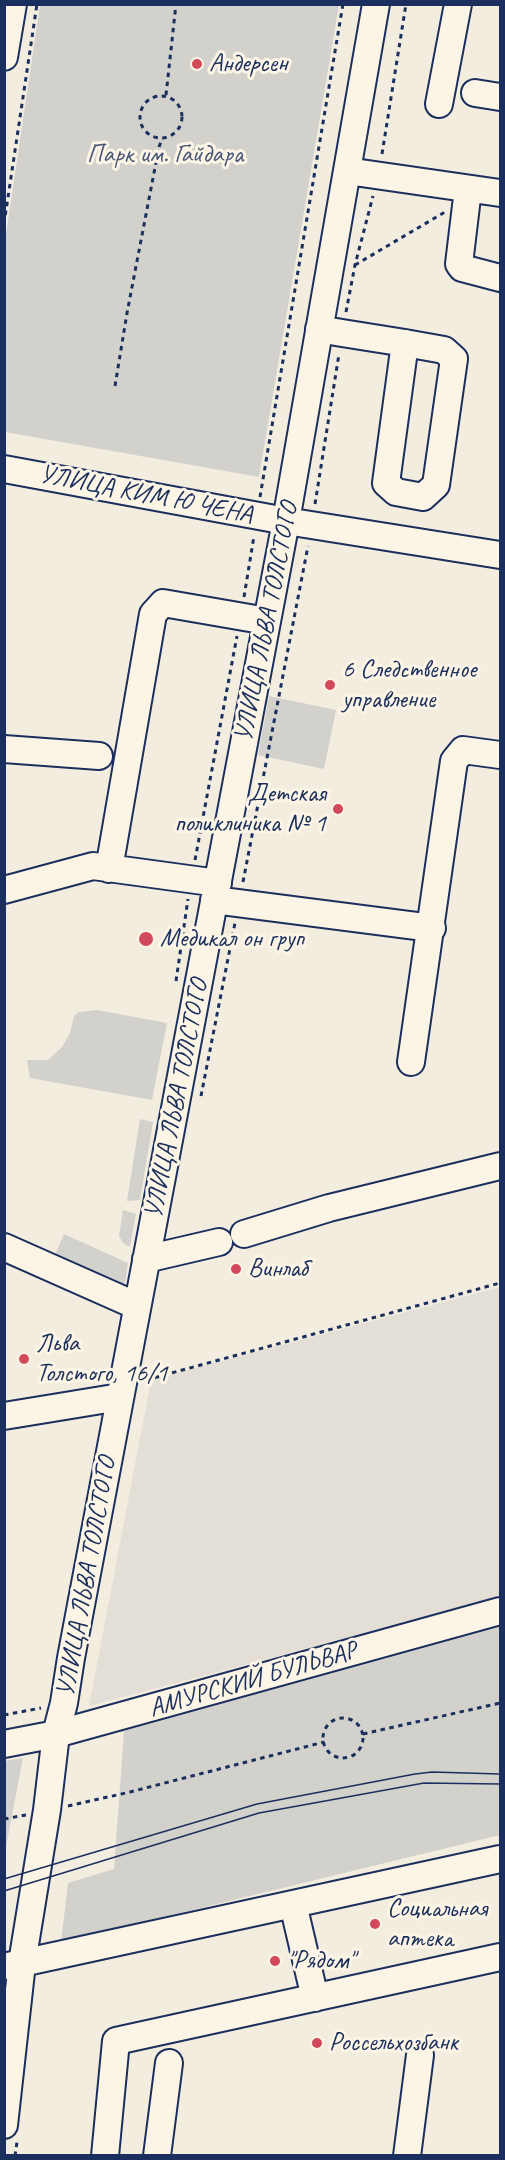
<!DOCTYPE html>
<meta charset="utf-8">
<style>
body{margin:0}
#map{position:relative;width:505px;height:2160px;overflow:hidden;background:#f3ede0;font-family:Caveat,sans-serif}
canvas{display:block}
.frame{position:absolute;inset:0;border:6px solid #1b2f5e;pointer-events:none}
</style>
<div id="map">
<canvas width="505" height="2160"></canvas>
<div class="frame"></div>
</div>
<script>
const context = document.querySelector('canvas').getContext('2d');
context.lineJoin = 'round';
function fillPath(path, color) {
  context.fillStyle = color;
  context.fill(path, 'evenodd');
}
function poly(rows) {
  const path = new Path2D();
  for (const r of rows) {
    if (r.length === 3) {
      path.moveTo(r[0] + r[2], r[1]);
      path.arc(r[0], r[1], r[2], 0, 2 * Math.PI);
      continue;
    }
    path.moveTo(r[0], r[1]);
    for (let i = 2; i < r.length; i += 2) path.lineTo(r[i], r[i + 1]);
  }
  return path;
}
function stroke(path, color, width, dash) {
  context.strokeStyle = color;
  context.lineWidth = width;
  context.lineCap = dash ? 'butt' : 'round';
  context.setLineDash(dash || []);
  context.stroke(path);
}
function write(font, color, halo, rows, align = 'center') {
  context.font = font + ' Caveat,sans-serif';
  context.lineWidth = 6;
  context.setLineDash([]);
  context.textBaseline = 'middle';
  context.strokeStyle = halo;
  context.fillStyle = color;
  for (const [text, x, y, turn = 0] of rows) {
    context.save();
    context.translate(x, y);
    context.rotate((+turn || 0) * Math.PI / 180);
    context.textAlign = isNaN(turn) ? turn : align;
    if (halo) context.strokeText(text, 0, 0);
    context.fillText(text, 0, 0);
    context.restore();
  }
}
fillPath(poly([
 [500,1287,500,1598,89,1706,151,1380]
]), '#e3dfd6');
fillPath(poly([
 [40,5,339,5,259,477,5,432,5,241],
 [269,696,336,710,324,769,258,755],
 [97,1010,167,1023,152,1100,30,1078,27,1060,48,1060,62,1047,70,1033,74,1016,79,1012],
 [140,1119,153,1122,140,1200,127,1201],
 [123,1210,136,1214,130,1247,123,1243,119,1236],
 [64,1234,128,1263,125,1283,117,1286,54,1257],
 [500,1627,500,1835,61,1942,68,1883,114,1869,124,1731],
 [23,1758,5,1852,5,1761]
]), '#d3d1cc');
const minor = poly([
 [4,57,13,4],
 [475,93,500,97],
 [439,104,458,4],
 [347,171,500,193],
 [468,189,459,264,462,268,500,278],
 [319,329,342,333,405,343,444,350,454,359,436,485,423,497,396,492,386,483,405,343],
 [4,469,286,521,500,555],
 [4,749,99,756],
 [109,869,153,614,163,603,267,621],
 [4,890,93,866,218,883],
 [214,900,432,928],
 [411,1062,454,761,463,750,500,755],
 [244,1234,329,1208,500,1166],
 [4,1247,137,1306],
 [146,1259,219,1242],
 [4,1416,120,1397],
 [4,1744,56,1734,500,1611],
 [293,1904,315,1998],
 [8,1966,500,1859],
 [4,2125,22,1963,47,1810,56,1734,64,1703,71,1658,286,521,376,4],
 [105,2156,116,2041,500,1957],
 [157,2156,169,2063],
 [407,2156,420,2055]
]);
stroke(minor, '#1b2f5e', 30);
stroke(poly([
 [166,95,176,4],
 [161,117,21],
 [382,154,406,4],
 [4,224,37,4],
 [355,265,445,212],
 [346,312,355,265,373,196],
 [115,386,127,313,159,147,162,139],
 [260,497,343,4],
 [315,504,339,354],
 [244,597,254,536],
 [195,860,237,636],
 [243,882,308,546],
 [176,981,188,899],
 [201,1096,235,923],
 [146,1380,500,1283],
 [4,1715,41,1708],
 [343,1738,20],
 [363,1734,500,1703],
 [68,1806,130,1792,324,1742],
 [4,1819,26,1815],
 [15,2156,17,2142]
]), '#1b2f5e', 3, [4.5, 4.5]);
stroke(minor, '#fcf5e5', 26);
stroke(poly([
 [4,1879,257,1804,415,1774,432,1772,500,1774],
 [4,1891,259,1813,424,1783,500,1784]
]), '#1b2f5e', 1.5);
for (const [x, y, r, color] of [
 [197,64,6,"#d1495b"],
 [330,685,6,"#d1495b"],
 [338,809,6,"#d1495b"],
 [146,939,8,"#d1495b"],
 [236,1269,6,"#d1495b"],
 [24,1359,6,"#d1495b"],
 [375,1924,6,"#d1495b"],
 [275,1961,6,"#d1495b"],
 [317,2043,6,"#d1495b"]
]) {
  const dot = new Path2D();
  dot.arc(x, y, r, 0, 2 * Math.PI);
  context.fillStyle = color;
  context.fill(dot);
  stroke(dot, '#fcf5e5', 2);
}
write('26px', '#1b2f5e', '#fcf5e5', [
 ["Андерсен",209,64],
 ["6 Следственное",342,670],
 ["управление",342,700],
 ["Детская",326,794,"right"],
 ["поликлиника № 1",326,824,"right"],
 ["Медикал он груп",160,939],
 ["Винлаб",248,1269],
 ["Льва",36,1344],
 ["Толстого, 16/1",36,1374],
 ["Социальная",387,1909],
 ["аптека",387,1939],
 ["\"Рядом\"",287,1961],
 ["Россельхозбанк",329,2043]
], 'left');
write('26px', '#49587a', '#fcf5e5', [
 ["Парк им. Гайдара",165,155]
]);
write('26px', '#1b2f5e', '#fcf5e5', [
 ["УЛИЦА КИМ Ю ЧЕНА",146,495,11],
 ["УЛИЦА ЛЬВА ТОЛСТОГО",267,622,-79],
 ["УЛИЦА ЛЬВА ТОЛСТОГО",177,1099,-79],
 ["УЛИЦА ЛЬВА ТОЛСТОГО",87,1577,-80],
 ["АМУРСКИЙ БУЛЬВАР",253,1680,-16]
]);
</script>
